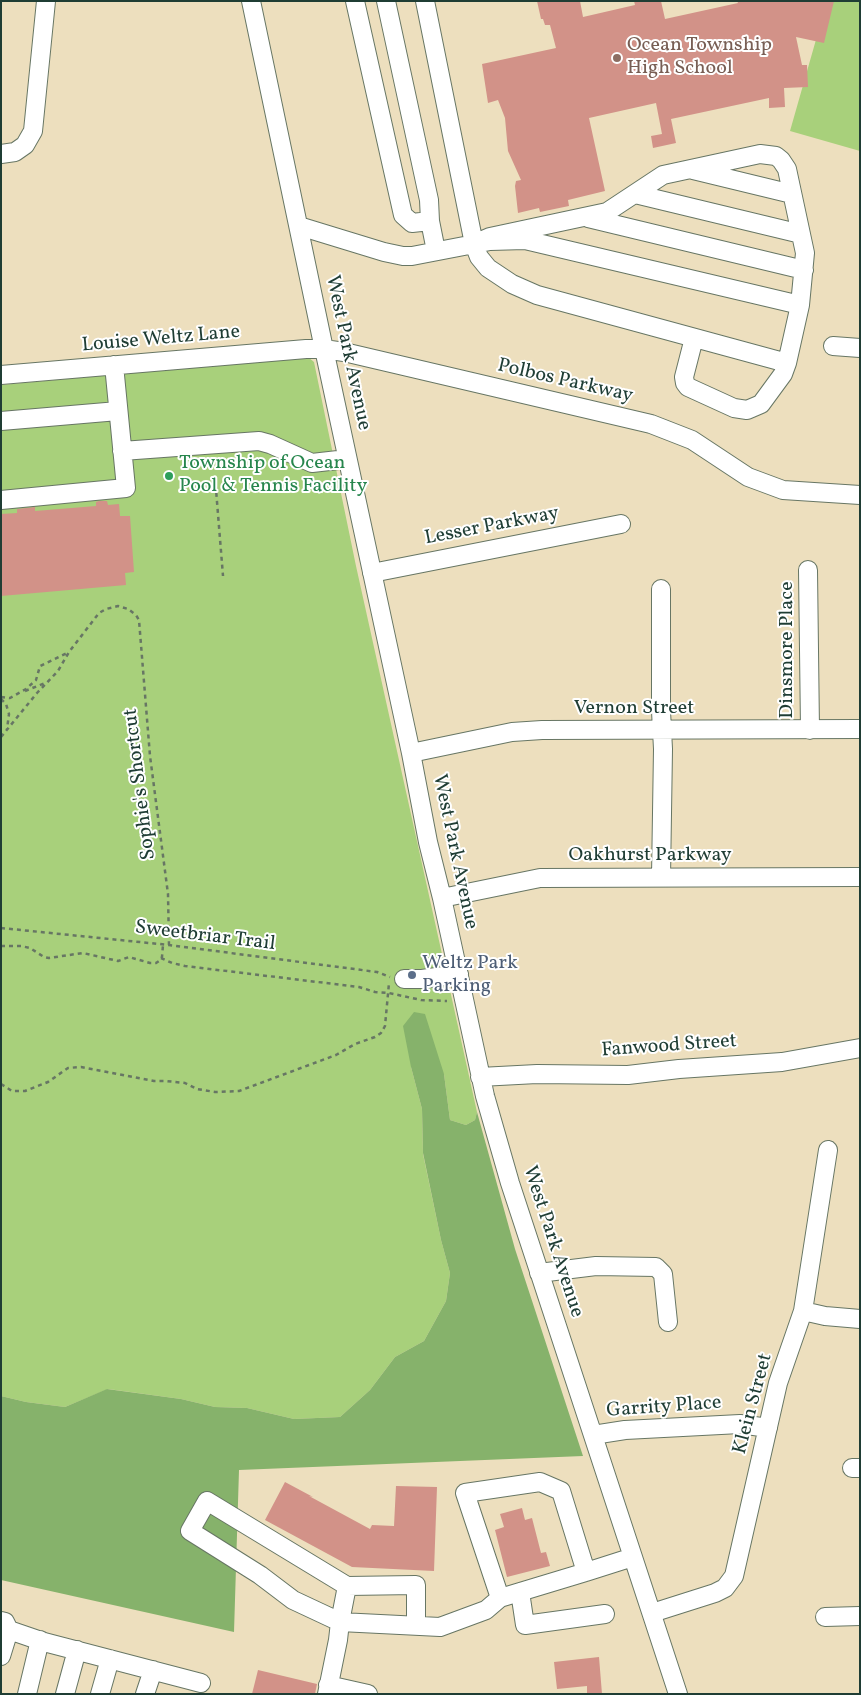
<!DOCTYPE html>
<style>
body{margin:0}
#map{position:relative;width:861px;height:1695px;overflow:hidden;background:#eddfbe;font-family:Vollkorn,serif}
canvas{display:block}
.frame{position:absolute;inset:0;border:2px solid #1f3d34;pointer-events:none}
</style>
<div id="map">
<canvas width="861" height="1695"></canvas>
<div class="frame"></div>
</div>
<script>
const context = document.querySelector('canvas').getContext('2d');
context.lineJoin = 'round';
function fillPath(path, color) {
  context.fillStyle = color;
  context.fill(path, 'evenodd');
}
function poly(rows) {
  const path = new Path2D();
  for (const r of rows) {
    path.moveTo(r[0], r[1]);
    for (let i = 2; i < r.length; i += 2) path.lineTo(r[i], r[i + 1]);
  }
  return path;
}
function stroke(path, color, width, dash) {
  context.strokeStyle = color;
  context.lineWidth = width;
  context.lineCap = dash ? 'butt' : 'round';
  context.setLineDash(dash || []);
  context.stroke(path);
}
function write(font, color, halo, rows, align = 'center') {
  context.font = font + ' Vollkorn,serif';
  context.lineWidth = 4;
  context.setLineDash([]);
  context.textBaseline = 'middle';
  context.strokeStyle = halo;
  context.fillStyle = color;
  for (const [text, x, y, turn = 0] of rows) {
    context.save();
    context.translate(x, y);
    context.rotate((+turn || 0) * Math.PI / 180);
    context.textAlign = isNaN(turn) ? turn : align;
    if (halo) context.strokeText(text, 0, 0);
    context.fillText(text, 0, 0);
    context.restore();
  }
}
fillPath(poly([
 [827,1,860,1,860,151,790,131],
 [305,357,308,357,314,362,356,566,477,1112,475,1120,466,1125,450,1120,444,1074,411,1067,422,1109,423,1154,441,1240,450,1273,446,1301,424,1341,395,1357,370,1390,340,1417,294,1419,247,1408,215,1407,181,1399,108,1389,65,1407,26,1402,1,1396,1,385]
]), '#a8d07b');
fillPath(poly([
 [414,1012,425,1014,444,1074,450,1120,466,1125,475,1120,477,1112,515,1249,583,1456,239,1470,234,1632,1,1580,1,1396,26,1402,65,1407,107,1389,181,1399,215,1407,247,1408,294,1419,340,1417,370,1390,395,1357,424,1341,446,1301,450,1273,441,1240,423,1153,422,1109,411,1067,403,1026]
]), '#86b26b');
fillPath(poly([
 [537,1,580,1,583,17,635,5,634,1,661,1,665,19,738,3,737,1,834,1,824,43,796,37,802,65,807,65,808,87,784,88,785,107,769,108,769,98,671,119,676,143,653,148,651,136,662,134,656,103,589,118,605,191,568,200,569,206,540,212,539,208,518,213,515,186,516,181,521,180,508,151,505,118,498,100,488,103,482,64,556,48,550,25,545,25,543,19,541,19],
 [99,501,107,501,108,505,119,504,120,516,130,516,134,572,125,573,126,585,1,596,1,514,17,513,17,509,35,507,35,511,96,506,96,502],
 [285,1482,313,1497,309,1496,370,1529,372,1525,394,1526,396,1486,437,1487,434,1571,352,1567,265,1520],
 [522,1508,525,1520,532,1518,541,1553,546,1552,550,1566,507,1577,495,1530,504,1527,500,1514],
 [599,1657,602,1694,587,1694,587,1686,557,1689,554,1662],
 [258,1670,317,1684,315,1694,252,1694]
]), '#d29288');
const minor = poly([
 [251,1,324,349,411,753,428,842,442,898,485,1096,510,1183,678,1694],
 [355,1,403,215,412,223,430,221],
 [386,1,429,200,430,221,436,251],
 [425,1,474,244,479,257,488,268,512,284,537,295,787,363],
 [1,154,15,152,25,145,33,131,46,1],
 [693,170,792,194],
 [635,194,801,234],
 [588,218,804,270],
 [299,226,384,252,403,256,412,256,490,241,525,240,800,305],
 [474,244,490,237,607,212,663,175,760,154,776,156,781,160,787,169,805,253,800,305,787,363,783,374,761,404,747,410,734,408,688,387,685,383,684,377,694,338],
 [833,346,860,348],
 [1,375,306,349,324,349,344,352,651,424,692,440,748,477,783,490,860,495],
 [1,421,118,411],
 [122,451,259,441,270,444,312,463,347,459],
 [1,500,126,488,114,365],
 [808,570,810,730],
 [372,573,621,524],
 [661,589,661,711,663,749,661,877],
 [411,753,512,732,542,730,860,729],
 [442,898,540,878,860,877],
 [404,979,422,979,459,974],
 [480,1077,537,1074,628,1075,679,1069,782,1062,860,1048],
 [539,1273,596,1266,656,1267,663,1274,668,1322],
 [803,1311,825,1316,860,1319],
 [593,1435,625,1430,740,1424,768,1428],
 [852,1468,860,1468],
 [586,1572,561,1491,540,1482,465,1493,500,1598,586,1572,633,1557],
 [347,1586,416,1585,416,1625],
 [520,1592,525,1625,605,1614],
 [652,1613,715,1593,725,1588,734,1576,778,1383,803,1311,828,1150],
 [825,1617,860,1616],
 [1,1621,5,1622,9,1630,44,1642,201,1683],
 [1,1656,9,1630],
 [328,1685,368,1694],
 [27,1694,40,1640],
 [65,1694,77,1650],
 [100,1694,110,1659],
 [145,1694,153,1670],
 [327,1694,338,1640,340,1622,347,1586,207,1501,190,1531,260,1575,293,1600,340,1622,440,1627,486,1610,500,1598]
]);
stroke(minor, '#677664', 20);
stroke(poly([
 [215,477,223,576],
 [25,691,45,683],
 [1,697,10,698,26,689,36,680,40,666,67,653],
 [1,699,6,704,9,714,7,729],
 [1,737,37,693,58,671,69,652,99,613,106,609,118,606,128,609,136,615,139,620,150,756,168,894,169,945],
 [1,928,169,945,377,972,390,977],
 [1,946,21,946,30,948,44,957,49,958,83,953,118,961,129,957,150,963,156,963,159,961,162,957,163,945],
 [161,958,172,963,185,966,359,987,375,992,389,993,421,1000,447,1001],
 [1,1084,12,1091,25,1091,48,1082,68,1068,81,1067,154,1081,166,1081,185,1083,197,1089,215,1092,239,1091,336,1055,355,1044,375,1037,381,1033,385,1026,389,983]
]), '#677664', 2.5, [4, 4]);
stroke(minor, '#fff', 18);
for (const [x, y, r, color] of [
 [617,58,5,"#8d6e63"],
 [169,476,5,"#2e9e5b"],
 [412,975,5,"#5c6f8a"]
]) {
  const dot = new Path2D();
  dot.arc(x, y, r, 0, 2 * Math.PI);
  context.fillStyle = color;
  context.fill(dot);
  stroke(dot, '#fff', 2);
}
write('20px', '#785e54', '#fff', [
 ["Ocean Township",627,46],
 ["High School",627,69]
], 'left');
write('20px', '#1f3d34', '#fff', [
 ["Louise Weltz Lane",161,340,-5],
 ["West Park Avenue",347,353,78],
 ["Polbos Parkway",565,382,13],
 ["Lesser Parkway",492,527,-11],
 ["Dinsmore Place",788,650,-90],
 ["Vernon Street",634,709],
 ["Sophie's Shortcut",141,784,-97],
 ["West Park Avenue",454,852,78],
 ["Oakhurst Parkway",650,856],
 ["Sweetbriar Trail",205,937,7],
 ["Fanwood Street",669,1047,-4],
 ["West Park Avenue",552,1242,72],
 ["Klein Street",754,1404,-75],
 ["Garrity Place",664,1408,-4]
]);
write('20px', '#27864d', '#fff', [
 ["Township of Ocean",179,464],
 ["Pool & Tennis Facility",179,487]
], 'left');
write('20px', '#4e5e75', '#fff', [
 ["Weltz Park",422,964],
 ["Parking",422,987]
], 'left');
</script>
